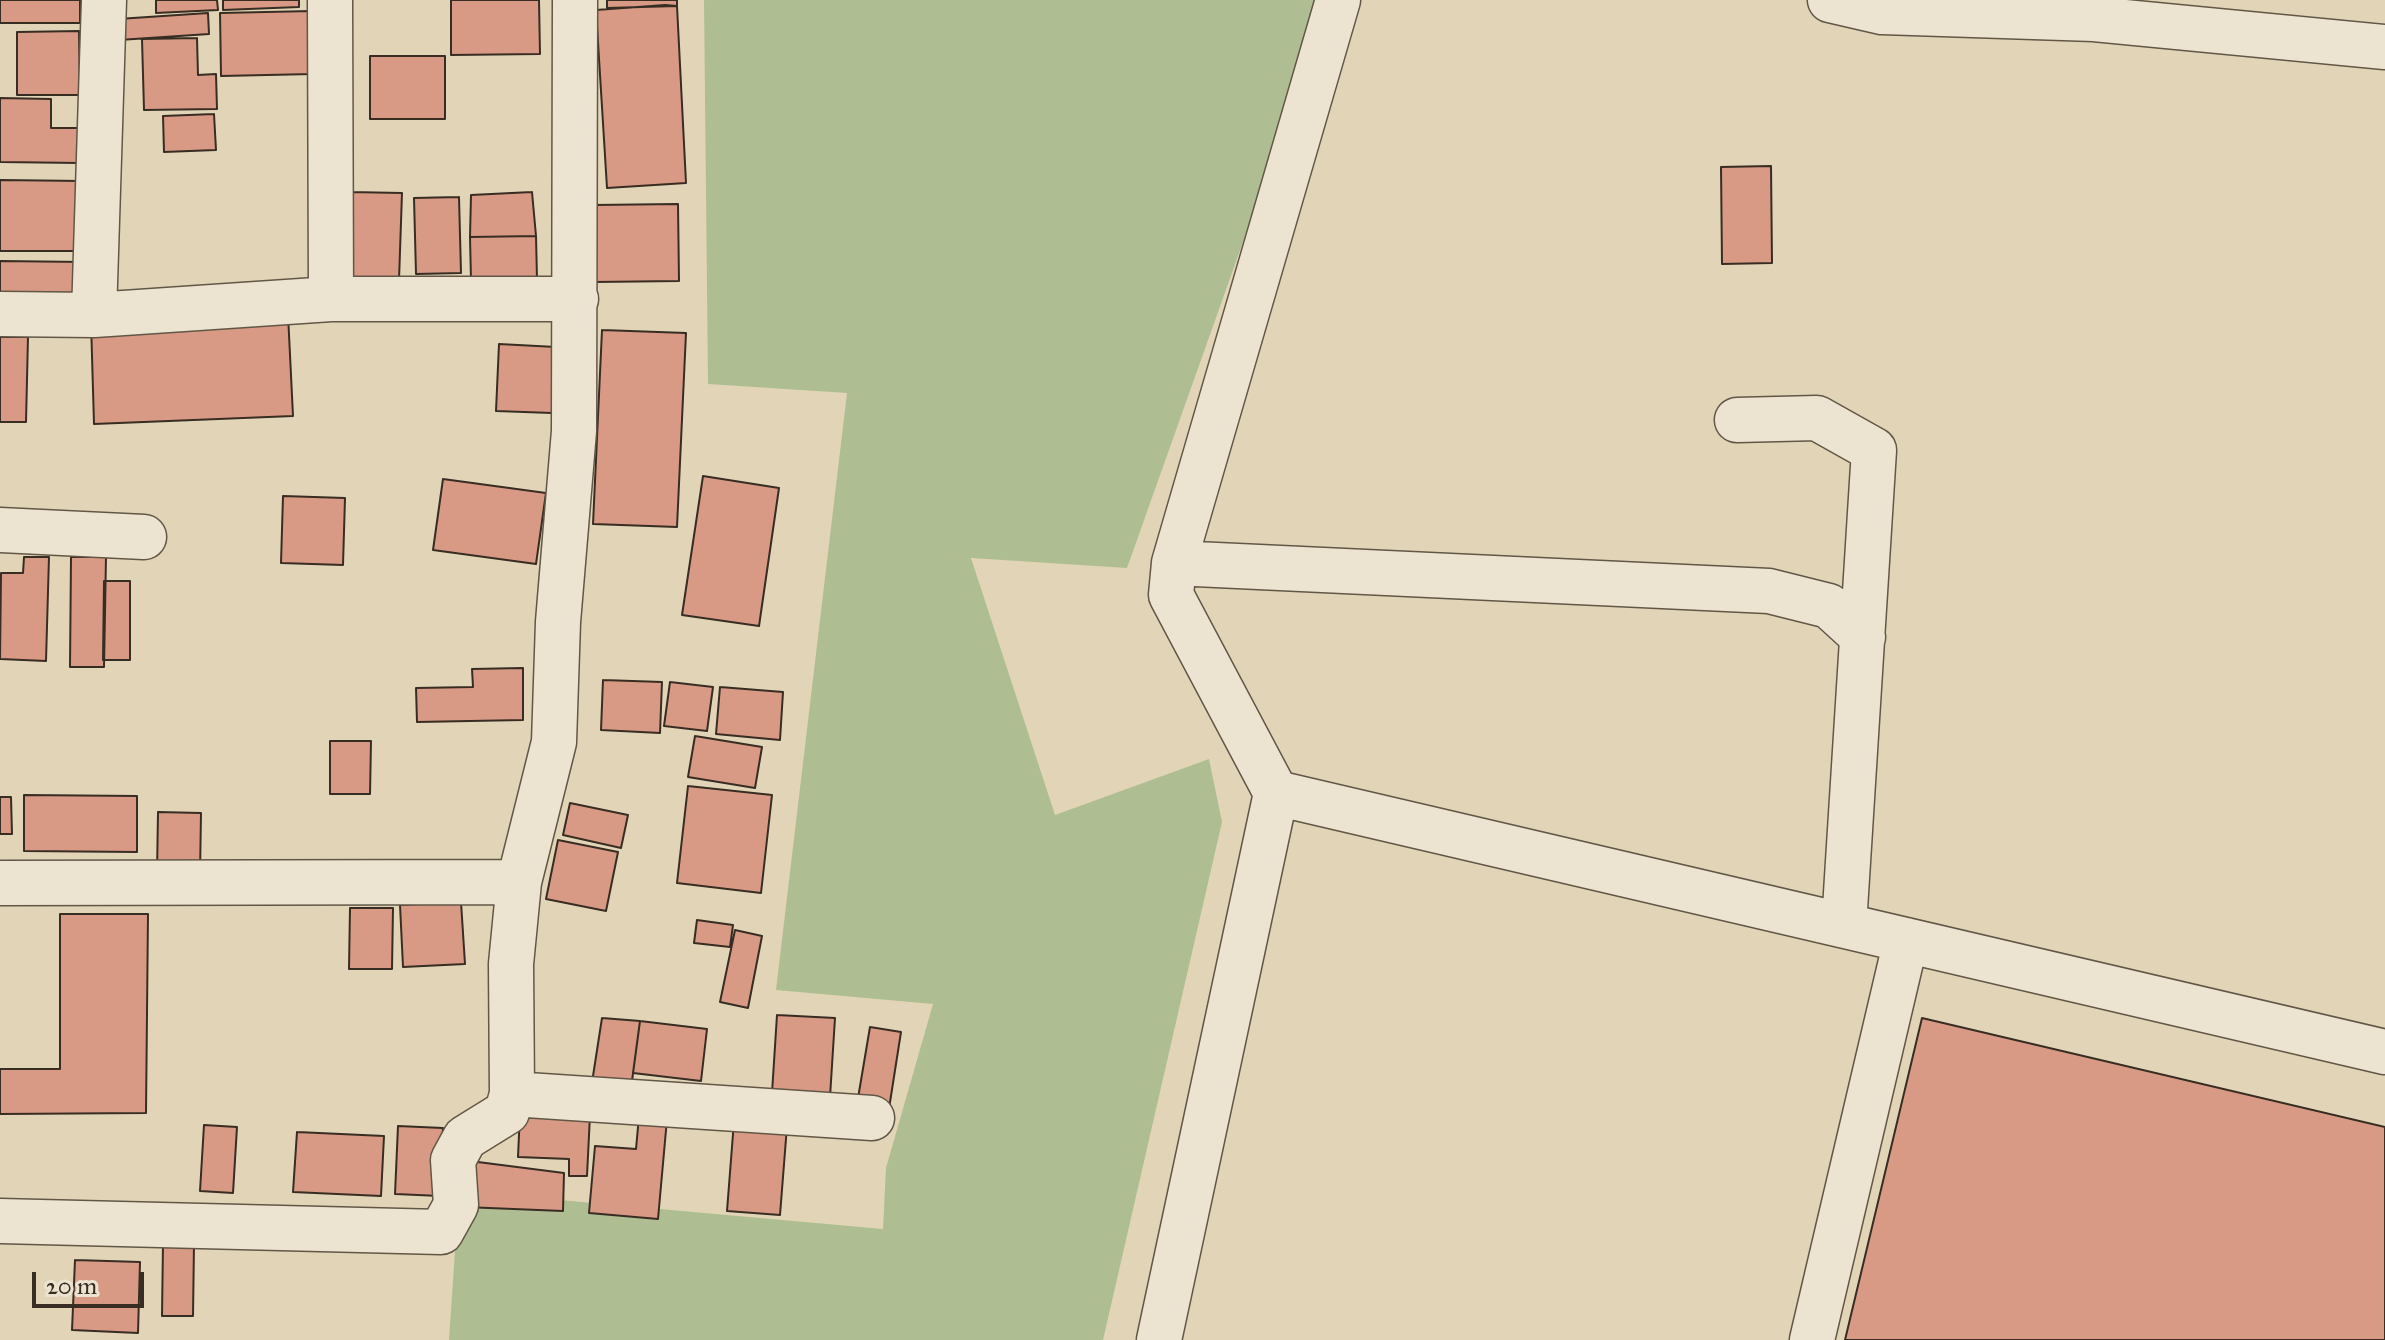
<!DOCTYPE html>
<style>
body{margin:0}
#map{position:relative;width:2385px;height:1340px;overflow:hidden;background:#e2d5b7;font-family:"IM FELL Great Primer",serif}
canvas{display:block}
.scale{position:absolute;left:32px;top:1272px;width:112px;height:36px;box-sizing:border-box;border:4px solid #382d22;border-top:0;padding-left:10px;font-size:24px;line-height:28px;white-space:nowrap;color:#382d22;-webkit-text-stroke:6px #ece4d0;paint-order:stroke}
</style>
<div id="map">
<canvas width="2385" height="1340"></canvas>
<div class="scale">20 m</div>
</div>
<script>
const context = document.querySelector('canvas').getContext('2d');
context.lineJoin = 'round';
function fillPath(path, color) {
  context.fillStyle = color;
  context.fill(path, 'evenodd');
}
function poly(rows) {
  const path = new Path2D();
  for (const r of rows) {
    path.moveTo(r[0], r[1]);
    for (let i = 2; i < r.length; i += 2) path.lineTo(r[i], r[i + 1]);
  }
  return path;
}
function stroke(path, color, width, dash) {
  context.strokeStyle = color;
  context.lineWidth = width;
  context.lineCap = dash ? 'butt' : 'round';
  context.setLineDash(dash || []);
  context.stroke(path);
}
fillPath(poly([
 [704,0,1329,0,1127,568,971,558,1055,815,1209,759,1222,822,1103,1340,449,1340,459,1191,883,1229,886,1168,933,1004,776,990,847,393,708,384]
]), '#afbe92');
const building = poly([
 [0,0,80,0,80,23,0,23,0,0],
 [156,0,217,0,218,10,156,13,156,0],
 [223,0,299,0,299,7,223,10,223,0],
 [451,0,539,0,540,54,451,55,451,0],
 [607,0,677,0,677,6,607,8,607,0],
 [665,5,677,6,686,183,607,188,596,10,665,5],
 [312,11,313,74,221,76,220,13,312,11],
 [208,13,209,34,119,40,118,19,208,13],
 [79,31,80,95,17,95,17,32,79,31],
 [197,38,198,75,216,74,217,109,144,110,142,39,197,38],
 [370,56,445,56,445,119,370,119,370,56],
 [0,98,51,99,51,128,81,128,80,163,0,162,0,98],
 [214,114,216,150,164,152,163,116,214,114],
 [1771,166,1772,263,1722,264,1721,167,1771,166],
 [0,180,83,181,82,251,0,251,0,180],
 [350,192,402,193,399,280,348,278,350,192],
 [532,192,536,236,470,237,471,195,532,192],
 [459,197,461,273,416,274,414,198,459,197],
 [678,204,679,281,594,282,593,205,678,204],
 [536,236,537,279,471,280,470,237,536,236],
 [0,261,84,262,83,302,0,301,0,261],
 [288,314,293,416,94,424,91,322,288,314],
 [602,330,686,333,677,527,593,524,602,330],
 [0,337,28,337,26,422,0,422,0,337],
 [499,344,556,347,552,413,496,411,499,344],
 [703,476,779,488,759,626,682,615,703,476],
 [443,479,546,493,536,564,433,550,443,479],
 [283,496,345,498,343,565,281,563,283,496],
 [24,557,49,557,46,661,0,659,1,573,23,573,24,557],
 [71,557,106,557,104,667,70,667,71,557],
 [104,581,130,581,130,660,103,660,104,581],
 [523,668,523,720,417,722,416,688,473,687,472,669,523,668],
 [603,680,662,682,660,733,601,730,603,680],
 [670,682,713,687,707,731,664,726,670,682],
 [720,687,783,692,780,740,716,734,720,687],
 [695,736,762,747,755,788,688,777,695,736],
 [330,741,371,741,370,794,330,794,330,741],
 [688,786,772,795,761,893,677,883,688,786],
 [24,795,137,796,137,852,24,851,24,795],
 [0,797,11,797,12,834,0,834,0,797],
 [570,803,628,815,621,848,563,835,570,803],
 [158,812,201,813,200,875,157,874,158,812],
 [558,840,618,852,606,911,546,899,558,840],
 [461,902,465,964,403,967,400,905,461,902],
 [350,908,393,908,392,969,349,969,350,908],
 [60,914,148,914,146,1113,0,1114,0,1069,60,1069,60,914],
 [697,920,733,925,730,947,694,943,697,920],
 [735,930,762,936,748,1008,720,1002,735,930],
 [777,1015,835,1018,830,1097,772,1093,777,1015],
 [602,1018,640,1021,630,1096,591,1089,602,1018],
 [1922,1018,2385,1127,2385,1340,1845,1340,1922,1018],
 [640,1021,707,1029,701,1081,633,1073,640,1021],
 [870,1027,901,1032,888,1115,856,1110,870,1027],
 [520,1112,590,1115,587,1176,569,1176,569,1159,518,1157,520,1112],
 [639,1116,667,1119,658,1219,589,1213,595,1146,636,1149,639,1116],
 [734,1121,787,1126,780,1215,727,1211,734,1121],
 [204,1125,237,1127,233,1193,200,1191,204,1125],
 [398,1126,443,1128,440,1196,395,1194,398,1126],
 [297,1132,384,1136,381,1196,293,1192,297,1132],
 [470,1161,564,1173,563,1211,464,1207,470,1161],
 [163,1243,194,1244,193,1316,162,1316,163,1243],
 [75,1260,140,1262,138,1333,72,1330,75,1260]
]);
fillPath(building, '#d89a85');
stroke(building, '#382d22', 2);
const minor = poly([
 [330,0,331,299],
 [1830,0,1882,12,2094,19,2385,47],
 [0,314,94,315,331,299,576,299],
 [94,315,104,0],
 [1737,420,1817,418,1874,450,1844,925],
 [0,530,144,537],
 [1174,563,1769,591,1829,606,1863,637],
 [1276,793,2385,1052],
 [0,883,519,882],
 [512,1094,872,1118],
 [0,1221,441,1232,456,1205,453,1160,465,1138,507,1112,512,1094,511,964,519,882,554,742,558,622,574,431,575,0],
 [1159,1340,1276,793,1171,595,1174,563,1338,0],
 [1812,1340,1906,940]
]);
stroke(minor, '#625747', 47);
stroke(minor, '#ece4d0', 44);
</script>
